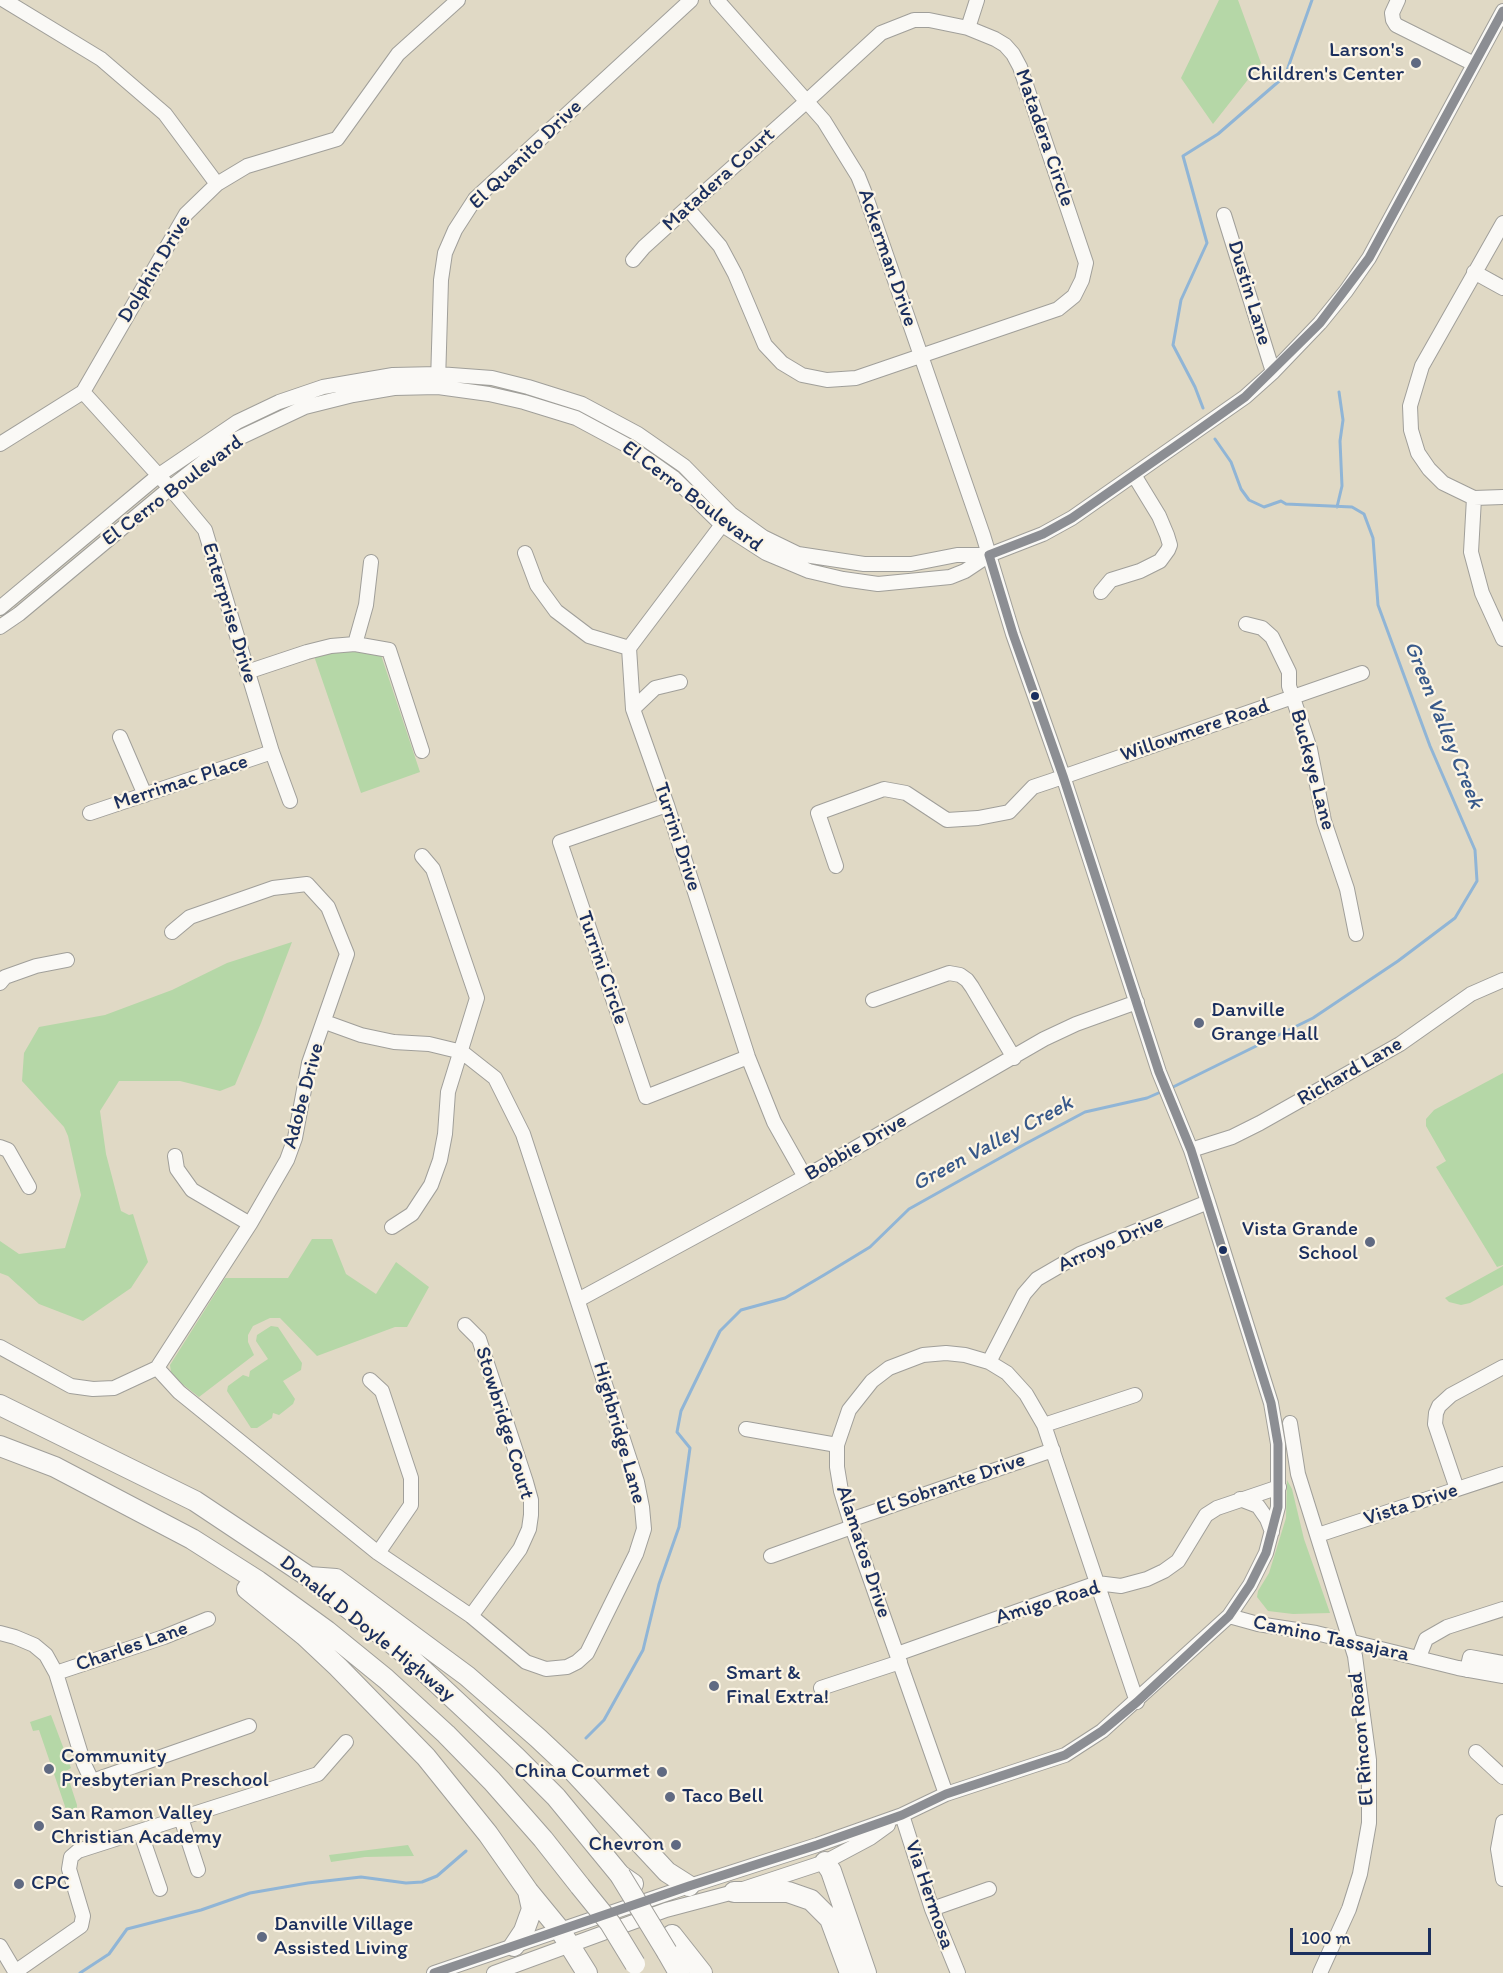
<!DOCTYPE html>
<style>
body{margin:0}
#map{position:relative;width:1503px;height:1973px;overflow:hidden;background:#e0d9c5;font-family:Itim,sans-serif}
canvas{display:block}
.scale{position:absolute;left:1290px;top:1928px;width:141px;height:27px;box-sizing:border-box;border:3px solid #1b2f5e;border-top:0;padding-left:8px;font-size:18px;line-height:21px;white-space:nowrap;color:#1b2f5e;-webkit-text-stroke:4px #fcf5e5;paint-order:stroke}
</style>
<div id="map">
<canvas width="1503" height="1973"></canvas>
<div class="scale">100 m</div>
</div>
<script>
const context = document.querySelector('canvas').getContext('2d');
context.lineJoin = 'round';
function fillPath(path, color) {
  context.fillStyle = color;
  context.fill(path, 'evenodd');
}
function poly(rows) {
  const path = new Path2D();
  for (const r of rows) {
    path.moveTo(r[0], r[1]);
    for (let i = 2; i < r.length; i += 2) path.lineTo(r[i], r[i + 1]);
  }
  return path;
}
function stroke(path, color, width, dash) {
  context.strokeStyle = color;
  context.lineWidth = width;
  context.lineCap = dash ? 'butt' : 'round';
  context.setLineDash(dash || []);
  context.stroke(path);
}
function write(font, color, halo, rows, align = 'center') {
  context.font = font + ' Itim,sans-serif';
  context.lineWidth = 4.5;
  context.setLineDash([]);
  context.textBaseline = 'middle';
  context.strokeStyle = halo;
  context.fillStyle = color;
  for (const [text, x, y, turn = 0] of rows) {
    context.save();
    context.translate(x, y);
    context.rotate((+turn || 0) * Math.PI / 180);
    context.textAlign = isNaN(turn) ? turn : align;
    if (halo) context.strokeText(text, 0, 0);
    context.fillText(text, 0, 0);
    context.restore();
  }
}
fillPath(poly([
 [1219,0,1238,0,1261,63,1213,124,1181,78],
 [359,648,380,652,420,772,361,793,314,656],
 [292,942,261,1023,235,1085,220,1091,180,1081,119,1081,100,1111,106,1154,121,1211,129,1215,133,1214,148,1262,131,1288,83,1321,39,1304,8,1276,0,1273,0,1241,19,1254,65,1248,81,1195,68,1136,64,1127,22,1081,24,1053,39,1027,105,1015,172,990,227,963],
 [1503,1073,1503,1265,1497,1267,1436,1167,1446,1161,1426,1126,1426,1119,1434,1110],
 [312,1239,332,1239,346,1274,376,1294,396,1262,429,1287,407,1327,395,1327,317,1356,280,1318,270,1318,253,1326,248,1335,248,1342,254,1355,199,1397,181,1383,171,1372,170,1365,225,1278,288,1278],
 [1503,1266,1503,1285,1470,1303,1461,1305,1449,1302,1445,1298],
 [271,1326,278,1327,302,1363,301,1370,283,1381,295,1399,293,1404,279,1415,273,1413,272,1418,257,1428,251,1428,227,1391,228,1386,243,1375,249,1377,250,1371,268,1359,256,1341,257,1335],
 [1287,1480,1292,1489,1304,1539,1330,1613,1293,1614,1268,1611,1257,1597,1258,1591,1269,1573,1286,1518],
 [51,1715,71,1768,66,1771,77,1805,76,1819,70,1821,39,1730,33,1731,30,1722],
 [408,1845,414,1856,365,1857,331,1862,329,1855]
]), '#b5d7a7');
stroke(poly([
 [1203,408,1195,387,1173,345,1181,300,1207,243,1183,156,1218,134,1285,76,1312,0],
 [1337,507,1342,486,1340,441,1343,420,1339,392],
 [1169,1089,1313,1018,1398,961,1455,918,1477,881,1475,850,1430,746,1378,605,1373,538,1364,514,1352,507,1286,504,1281,501,1264,507,1249,500,1241,489,1231,462,1215,439],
 [586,1738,604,1720,643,1650,659,1584,679,1527,690,1448,677,1432,681,1411,720,1331,741,1310,785,1298,824,1275,870,1247,909,1209,1025,1144,1085,1112,1147,1098,1163,1091],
 [80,1973,109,1954,127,1929,201,1910,250,1893,308,1883,361,1877,406,1883,422,1882,437,1876,466,1851]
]), '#90b5d6', 3);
const minor = poly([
 [4,0,101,59,165,114,217,184],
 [1398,0,1392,13,1393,20,1396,25,1474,64],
 [968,28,977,0],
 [1224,215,1273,372],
 [1503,223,1422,366,1410,406,1411,430,1418,453,1429,469,1443,483,1474,498,1503,497],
 [633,260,644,247,687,208,807,101,881,33,914,20,929,20,968,28,995,39,1005,45,1013,54,1020,67,1086,263,1082,280,1074,296,1058,309,856,378,827,380,802,375,782,363,765,345,735,274,720,246,687,208],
 [1474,272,1503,288],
 [438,382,441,280,445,253,455,230,475,199,691,0],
 [83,392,170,488,205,530,272,752,290,801],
 [0,444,83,392,186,214,217,184,247,166,337,139,398,54,458,0],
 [1474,498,1471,552,1482,593,1503,639],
 [727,518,629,648,633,709,667,805,748,1057,774,1122,805,1177],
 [525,553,537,585,556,611,589,636,629,648],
 [1101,592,1111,580,1140,571,1160,561,1168,550,1170,545,1167,535,1159,516,1134,475],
 [0,608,159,475,237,422,279,402,323,387,393,375,438,374,492,378,528,387,582,404,638,434,684,466,731,514,763,537,798,554,864,564,911,564,957,555,989,555],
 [1246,624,1262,628,1272,637,1289,672,1289,686,1310,749,1324,821,1347,889,1356,934],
 [0,627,19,614,170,488,216,452,239,438,305,407,353,395,394,388,438,387,489,394,524,402,576,418,630,447,674,478,721,524,766,553,809,571,843,579,878,584,950,577,965,571,989,555,1043,534,1072,518,1245,397,1273,372,1320,323,1346,291,1369,258,1503,11],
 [355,644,366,605,371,562],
 [247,672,307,652,331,646,355,644,389,650,422,751],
 [633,709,655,688,680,682],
 [120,737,145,795],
 [667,805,560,842,646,1097,748,1057],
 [90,813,272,752],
 [836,866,818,813,884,789,906,793,947,820,978,818,1009,812,1033,787,1051,781,1362,673],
 [0,983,5,977,36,966,67,960],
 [873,1000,949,973,960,975,967,980,972,987,1014,1058],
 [0,1147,8,1150,29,1187],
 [1191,1150,1232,1137,1260,1123,1400,1044,1471,994,1503,980],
 [175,1156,177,1169,192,1190,250,1224],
 [392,1227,412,1214,431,1185,440,1160,445,1134,448,1092,477,998,433,869,422,856],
 [578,1300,805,1177,1044,1039,1076,1024,1137,1002],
 [465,1325,479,1339,526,1482,531,1500,531,1515,529,1529,520,1549,471,1616],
 [0,1347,71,1386,93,1389,114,1388,157,1368,250,1224,287,1160,295,1138,309,1063,347,954,328,907,307,884,273,888,190,917,172,932],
 [989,1362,1024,1294,1037,1279,1080,1254,1208,1202],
 [157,1368,179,1392,378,1553,471,1616,526,1662,546,1669,567,1667,577,1662,587,1653,636,1554,644,1529,642,1507,637,1482,523,1134,495,1078,462,1052,429,1044,394,1042,361,1035,325,1022],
 [370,1380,382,1391,411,1478,411,1505,378,1553],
 [1290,1423,1298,1474,1355,1656,1369,1760,1369,1823,1360,1874,1349,1909,1320,1973],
 [1044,1425,1135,1395],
 [746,1429,837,1445],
 [1457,1489,1435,1424,1436,1413,1439,1406,1451,1395,1503,1367],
 [1240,1499,1258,1506,1267,1519,1272,1532],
 [850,1520,1053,1450],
 [1318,1535,1503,1474],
 [771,1556,852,1527],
 [1229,1616,1258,1624,1316,1633,1458,1668,1503,1676],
 [0,1633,15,1637,34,1645,46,1655,56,1673,84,1764,91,1779,95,1780,249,1726],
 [897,1654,1097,1583,1121,1586,1147,1579,1164,1571,1178,1561,1206,1515,1217,1508,1279,1487],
 [1419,1657,1426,1639,1447,1627,1503,1609],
 [1467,1670,1470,1657,1503,1663],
 [56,1673,164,1637,208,1619],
 [821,1688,900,1662],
 [1476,1752,1503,1777],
 [946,1794,852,1527,841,1491,837,1467,837,1445,849,1410,872,1381,889,1368,923,1355,946,1353,965,1355,989,1362,1007,1373,1026,1394,1044,1425,1137,1702],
 [902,1815,932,1909,958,1973],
 [181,1818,198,1870],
 [1503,1822,1498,1849,1503,1879],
 [140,1831,160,1889],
 [932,1909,989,1889],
 [0,1946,16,1973],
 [15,1972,81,1926,83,1916,69,1869,71,1857,78,1851,318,1774,346,1742],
 [434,1973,689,1886,817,1845,902,1815,946,1794,1065,1755,1102,1731,1229,1616,1250,1585,1266,1553,1278,1507,1278,1444,1271,1403,1208,1202,1191,1150,1159,1072,1063,776,1013,634,983,535,864,191,858,176,824,121,717,0],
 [494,1973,666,1910,734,1892,825,1862,870,1838,888,1825]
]);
const highway = poly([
 [0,1405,195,1501,309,1577,409,1657,516,1757,556,1797,620,1875,633,1884],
 [0,1446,55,1467,192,1539,258,1581,327,1631,386,1679,446,1734,492,1781,543,1839,580,1886],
 [309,1577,336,1579,467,1676,538,1738,572,1770,667,1872,689,1886],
 [247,1589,305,1636,338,1667,426,1757,488,1834,528,1891,560,1930,587,1973],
 [825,1862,831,1871,866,1973],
 [734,1892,788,1892,811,1900,830,1919,850,1973],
 [672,1935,702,1973],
 [514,1946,524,1931,532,1909,528,1891],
 [667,1952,679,1973]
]);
stroke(minor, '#a09f9a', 16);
stroke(highway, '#a09f9a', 22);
stroke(minor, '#faf9f6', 14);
stroke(highway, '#faf9f6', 20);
const highwayBridge = poly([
 [620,1875,667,1952],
 [580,1886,610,1923,635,1964]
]);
stroke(highwayBridge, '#a09f9a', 22, []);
stroke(highwayBridge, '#faf9f6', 20);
stroke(poly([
 [434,1973,689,1886,817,1845,902,1815,946,1794,1065,1755,1102,1731,1137,1702,1229,1616,1250,1585,1266,1553,1278,1507,1278,1444,1271,1403,1191,1150,1159,1072,1063,776,1013,634,989,555,1043,534,1072,518,1193,434,1245,397,1320,323,1369,258,1503,11]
]), '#8c8e93', 9);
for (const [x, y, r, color] of [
 [1416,63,6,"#606a82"],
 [1035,696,5,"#1b2f5e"],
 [1199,1023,6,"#606a82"],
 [1370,1242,6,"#606a82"],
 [1223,1250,5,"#1b2f5e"],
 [714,1686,6,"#606a82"],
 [49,1769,6,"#606a82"],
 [662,1772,6,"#606a82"],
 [670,1797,6,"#606a82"],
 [39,1826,6,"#606a82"],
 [676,1845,6,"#606a82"],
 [19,1884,6,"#606a82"],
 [262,1937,6,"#606a82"]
]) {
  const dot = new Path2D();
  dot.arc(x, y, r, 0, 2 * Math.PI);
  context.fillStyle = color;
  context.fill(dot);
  stroke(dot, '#fcf5e5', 2);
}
write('21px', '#1b2f5e', '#fcf5e5', [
 ["Larson's",1404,51,"right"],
 ["Children's Center",1404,75,"right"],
 ["Danville",1211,1011],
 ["Grange Hall",1211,1035],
 ["Vista Grande",1358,1230,"right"],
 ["School",1358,1254,"right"],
 ["Smart &",726,1674],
 ["Final Extra!",726,1698],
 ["Community",61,1757],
 ["Presbyterian Preschool",61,1781],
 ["China Courmet",650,1772,"right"],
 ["Taco Bell",682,1797],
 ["San Ramon Valley",51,1814],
 ["Christian Academy",51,1838],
 ["Chevron",664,1845,"right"],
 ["CPC",31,1884],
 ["Danville Village",274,1925],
 ["Assisted Living",274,1949]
], 'left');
write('21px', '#1b2f5e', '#fcf5e5', [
 ["Matadera Circle",1044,138,71],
 ["El Quanito Drive",526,155,-44],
 ["Matadera Court",719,180,-42],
 ["Ackerman Drive",887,258,71],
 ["Dolphin Drive",155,269,-59],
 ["Dustin Lane",1249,293,73],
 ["El Cerro Boulevard",173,491,-37],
 ["El Cerro Boulevard",692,497,37],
 ["Enterprise Drive",229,613,73],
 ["Willowmere Road",1195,731,-19],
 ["Buckeye Lane",1312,770,75],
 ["Merrimac Place",181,783,-18],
 ["Turrini Drive",677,837,72],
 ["Turrini Circle",602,968,71],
 ["Richard Lane",1350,1072,-30],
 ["Adobe Drive",304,1096,-75],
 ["Bobbie Drive",856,1148,-30],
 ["Arroyo Drive",1111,1244,-24],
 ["Stowbridge Court",504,1423,73],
 ["Highbridge Lane",619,1433,74],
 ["El Sobrante Drive",951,1485,-19],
 ["Vista Drive",1411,1505,-18],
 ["Alamatos Drive",863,1552,72],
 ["Amigo Road",1048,1603,-17],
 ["Donald D Doyle Highway",367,1629,39],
 ["Camino Tassajara",1331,1639,12],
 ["Charles Lane",132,1647,-19],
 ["El Rincon Road",1362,1739,-95],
 ["Via Hermosa",929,1895,71]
]);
write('italic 22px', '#38598a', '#fcf5e5', [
 ["Green Valley Creek",1443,725,68],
 ["Green Valley Creek",993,1144,-28]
]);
</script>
